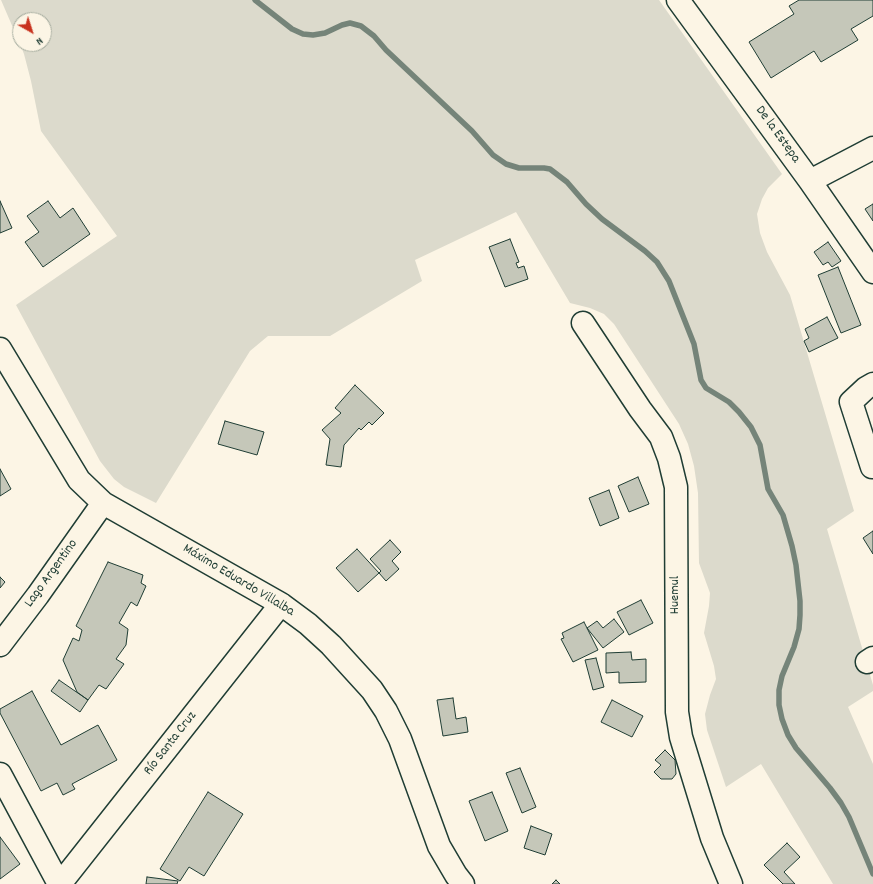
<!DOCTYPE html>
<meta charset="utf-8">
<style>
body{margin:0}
#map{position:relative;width:873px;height:884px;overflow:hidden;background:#fcf5e5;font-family:Dekko,sans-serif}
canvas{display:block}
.north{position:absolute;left:12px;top:12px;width:40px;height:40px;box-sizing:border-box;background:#fcf5e5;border:1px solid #a4ab9e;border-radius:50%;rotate:141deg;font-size:11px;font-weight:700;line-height:16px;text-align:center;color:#1f3d34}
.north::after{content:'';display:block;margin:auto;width:14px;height:18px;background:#c8321e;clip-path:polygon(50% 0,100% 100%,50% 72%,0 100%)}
</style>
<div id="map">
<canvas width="873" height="884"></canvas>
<div class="north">N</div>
</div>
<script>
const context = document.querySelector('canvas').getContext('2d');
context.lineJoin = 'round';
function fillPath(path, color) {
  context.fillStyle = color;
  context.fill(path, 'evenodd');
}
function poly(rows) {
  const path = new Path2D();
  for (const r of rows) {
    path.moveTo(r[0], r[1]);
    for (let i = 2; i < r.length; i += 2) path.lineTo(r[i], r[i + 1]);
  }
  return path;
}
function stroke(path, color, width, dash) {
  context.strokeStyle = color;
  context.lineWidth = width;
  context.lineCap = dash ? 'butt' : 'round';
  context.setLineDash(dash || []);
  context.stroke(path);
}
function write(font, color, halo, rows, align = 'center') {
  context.font = font + ' Dekko,sans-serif';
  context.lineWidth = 4;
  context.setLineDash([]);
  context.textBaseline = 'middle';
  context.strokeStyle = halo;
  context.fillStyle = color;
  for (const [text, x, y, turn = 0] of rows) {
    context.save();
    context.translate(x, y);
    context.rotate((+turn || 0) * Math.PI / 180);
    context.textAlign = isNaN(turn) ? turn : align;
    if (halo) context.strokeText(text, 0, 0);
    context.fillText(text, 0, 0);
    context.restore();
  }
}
fillPath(poly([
 [1,0,659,0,782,174,768,188,762,199,757,214,760,233,767,252,790,295,854,511,827,529,873,685,873,691,848,707,873,764,873,884,833,884,761,764,726,787,707,730,705,714,710,695,716,679,714,666,704,633,709,606,710,593,699,563,698,493,694,466,688,444,679,424,614,324,604,314,590,308,570,303,516,212,415,260,422,281,330,336,268,336,250,351,156,503,124,487,114,479,100,461,16,305,117,236,41,131,31,81,24,54,20,44,44,44,44,20,20,20,20,44]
]), '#dcdacc');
stroke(poly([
 [255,0,292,29,303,34,313,35,325,33,342,25,350,23,361,26,374,36,386,50,472,131,493,155,506,164,519,168,544,168,550,169,567,182,586,204,602,219,645,251,657,262,669,281,694,344,701,380,706,388,729,402,739,412,751,427,760,445,768,489,783,515,792,546,796,565,800,601,800,615,799,629,794,647,782,676,779,690,779,705,782,719,788,735,796,748,830,788,841,803,849,817,873,874]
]), '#758479', 5.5);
const building = poly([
 [799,0,873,0,873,16,851,29,858,40,821,62,814,51,771,78,749,42,794,14,789,6,799,0],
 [0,201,12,228,0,233,0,201],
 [48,201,60,218,73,208,90,234,43,267,25,242,39,232,27,216,48,201],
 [873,204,873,221,865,209,873,204],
 [510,239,519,262,516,263,518,268,524,266,528,279,505,287,489,247,510,239],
 [828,242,841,261,832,267,828,262,823,265,814,252,828,242],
 [838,267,861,325,841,333,818,275,838,267],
 [827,317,838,338,809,352,804,341,809,338,805,329,827,317],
 [355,385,384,413,372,425,369,422,361,430,359,428,344,445,341,467,326,465,330,439,322,430,341,413,335,408,355,385],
 [225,421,264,432,257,455,218,444,225,421],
 [0,469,11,489,0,496,0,469],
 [638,477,649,504,629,512,618,486,638,477],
 [609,490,619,518,600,526,589,498,609,490],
 [873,531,873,554,863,538,873,531],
 [390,540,401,552,392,561,399,569,386,581,379,573,381,571,370,559,390,540],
 [357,549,379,573,358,592,336,568,357,549],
 [108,562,143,575,141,583,146,586,137,606,131,602,119,623,128,629,126,645,116,659,124,664,106,689,99,685,88,700,77,692,63,660,73,638,79,641,82,630,76,626,108,562],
 [0,577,5,582,0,588,0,577],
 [641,600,653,623,629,635,617,612,641,600],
 [614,619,624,632,603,648,587,628,597,621,603,628,614,619],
 [584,622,598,650,573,662,561,639,564,638,562,633,584,622],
 [631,652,632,660,646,659,646,682,619,683,619,672,606,673,606,653,631,652],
 [596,658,604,687,593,690,585,660,596,658],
 [59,680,88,700,80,712,51,691,59,680],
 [32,691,61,745,98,725,117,760,72,784,75,789,63,795,57,783,41,791,0,713,0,709,32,691],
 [453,698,456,719,466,717,468,732,443,736,437,700,453,698],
 [612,700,643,716,632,737,601,722,612,700],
 [665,750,675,760,676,774,672,779,661,779,654,772,661,765,655,760,665,750],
 [520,768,536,807,522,813,506,773,520,768],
 [208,792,243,814,204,876,189,867,180,881,160,869,208,792],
 [492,792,508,831,485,841,469,801,492,792],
 [531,826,552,834,545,855,524,848,531,826],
 [0,837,20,864,0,879,0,837],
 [787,843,800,857,784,872,795,884,783,884,764,865,787,843],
 [147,877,178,881,177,884,146,884,147,877],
 [556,880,560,884,552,884,556,880]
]);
fillPath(building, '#c5c7b9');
stroke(building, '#1f3d34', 1);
const minor = poly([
 [678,0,810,181,873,272],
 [810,181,873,148],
 [583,323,640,409,661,437,669,458,676,487,677,712,681,737,712,838,731,884],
 [0,349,79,480,103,503,281,604,308,624,331,645,372,690,386,711,400,739,439,846,456,875,463,884],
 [872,467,851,402,866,388,873,384],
 [0,645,38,595,103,503],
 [867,662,873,658],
 [0,774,59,884],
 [60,884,281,604]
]);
stroke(minor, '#1f3d34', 25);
stroke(minor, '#fcf5e5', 22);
write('14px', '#1f3d34', '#fcf5e5', [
 ["De la Estepa",777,135,54],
 ["Lago Argentino",52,574,-54],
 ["Máximo Eduardo Villalba",238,581,31],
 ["Huemul",676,595,-90],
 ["Río Santa Cruz",171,744,-52]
]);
</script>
